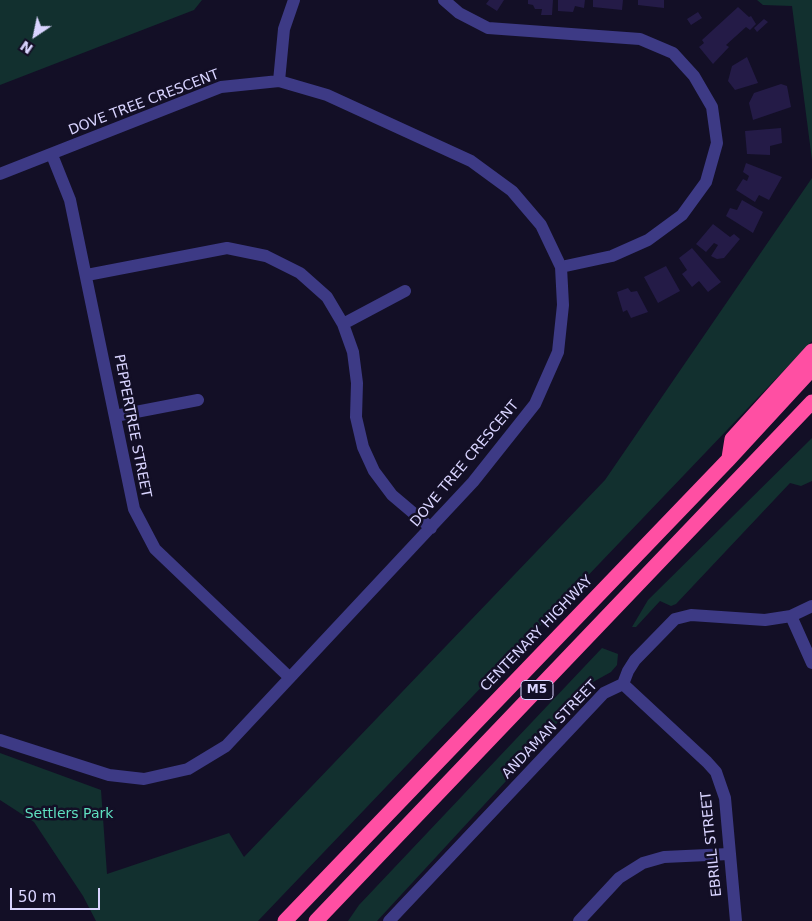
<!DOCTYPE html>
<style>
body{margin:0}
#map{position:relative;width:812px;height:921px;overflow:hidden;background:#130f26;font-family:"DejaVu Sans",sans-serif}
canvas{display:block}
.north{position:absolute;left:10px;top:10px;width:50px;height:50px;-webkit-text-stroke:4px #130f26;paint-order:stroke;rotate:214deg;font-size:14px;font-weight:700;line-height:20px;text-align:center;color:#d9d4ff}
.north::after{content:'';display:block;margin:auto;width:18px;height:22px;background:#d9d4ff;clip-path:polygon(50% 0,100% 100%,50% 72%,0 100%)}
.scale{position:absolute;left:10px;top:888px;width:90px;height:22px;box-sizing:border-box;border:2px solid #d9d4ff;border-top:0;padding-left:6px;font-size:15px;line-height:18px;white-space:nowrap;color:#d9d4ff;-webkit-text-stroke:4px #130f26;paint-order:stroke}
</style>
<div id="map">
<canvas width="812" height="921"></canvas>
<div class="north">N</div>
<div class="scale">50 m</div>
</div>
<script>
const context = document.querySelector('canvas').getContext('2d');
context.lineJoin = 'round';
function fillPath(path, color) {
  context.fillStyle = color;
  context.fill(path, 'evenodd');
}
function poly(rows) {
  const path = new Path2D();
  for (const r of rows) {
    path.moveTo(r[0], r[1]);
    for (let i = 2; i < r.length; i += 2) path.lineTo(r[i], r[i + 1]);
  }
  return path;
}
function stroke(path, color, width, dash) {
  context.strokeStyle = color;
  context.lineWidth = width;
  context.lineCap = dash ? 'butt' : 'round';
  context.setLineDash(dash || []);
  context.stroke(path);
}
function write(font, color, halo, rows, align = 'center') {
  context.font = font + ' "DejaVu Sans",sans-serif';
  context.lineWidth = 5;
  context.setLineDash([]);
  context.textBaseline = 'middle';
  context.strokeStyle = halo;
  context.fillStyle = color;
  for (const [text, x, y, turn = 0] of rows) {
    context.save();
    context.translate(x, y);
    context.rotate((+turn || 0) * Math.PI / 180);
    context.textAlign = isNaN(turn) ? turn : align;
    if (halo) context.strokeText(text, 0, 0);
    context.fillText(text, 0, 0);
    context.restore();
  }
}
fillPath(poly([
 [0,0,202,0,194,10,0,85],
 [757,0,812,0,812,160,792,6,763,5],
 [812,178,812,341,258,921,96,921,83,896,34,822,0,800,0,753,101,790,107,874,229,833,244,857,605,480],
 [812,438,812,481,801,486,790,483,676,604,671,606,660,601,636,627,632,627,648,600],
 [602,648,618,654,617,665,611,672,593,682,507,780,377,921,348,921,359,905]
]), '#12302f');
fillPath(poly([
 [489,0,504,0,497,11,486,4],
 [528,0,553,0,552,15,541,15,542,9,535,9,533,5,528,4],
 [558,0,585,0,584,8,575,6,573,12,558,11],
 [593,0,623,0,622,10,593,7],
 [638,0,664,0,664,8,638,5],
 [738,7,749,17,751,16,756,24,750,30,746,27,726,45,729,47,713,64,699,47,704,43,702,40],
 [698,12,702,18,691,25,687,19],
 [764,19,768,22,757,32,754,28],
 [747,57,758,83,735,90,728,81,732,66],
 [781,84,787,86,791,107,753,120,749,103,754,93],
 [781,128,782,143,770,146,770,155,747,154,745,131],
 [746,163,782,177,769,200,759,195,755,202,736,190,743,179,747,181,749,176,743,172],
 [742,200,763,212,753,233,726,216,730,208,737,210],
 [713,224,730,237,734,234,740,239,724,258,717,259,711,256,718,245,714,243,706,252,696,244],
 [692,248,721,282,708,292,699,281,692,287,682,274,687,270,679,258],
 [666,266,680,291,658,303,644,277],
 [628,288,631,292,637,291,648,312,631,318,627,310,623,312,617,292]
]), '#241b47');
stroke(poly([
 [444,0,459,13,488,28,640,39,673,53,694,76,712,107,717,143,706,182,682,215,648,240,612,256,561,267],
 [279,81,284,29,294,0],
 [52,155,70,200,134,509,155,549,289,677],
 [0,174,221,87,279,81,327,95,471,161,512,191,541,225,561,267,563,305,558,352,535,404,473,482,226,746,188,769,144,779,109,775,0,740],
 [87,275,227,248,266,256,300,273,327,297,343,324,353,352,357,383,356,417,363,447,374,471,392,495,431,528],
 [343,324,405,291],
 [115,416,198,400],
 [791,616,812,663],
 [623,684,707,762,716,772,725,798,736,921],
 [389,921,604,693,623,684,628,671,635,660,675,619,691,615,765,620,791,616,812,606],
 [579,921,619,878,643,863,664,857,729,854]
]), '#3d3a85', 12);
stroke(poly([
 [729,458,732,439,812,351],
 [285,921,729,459,812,369],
 [316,921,812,402]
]), '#ff4fa3', 15);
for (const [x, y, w] of [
 [537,690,32]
]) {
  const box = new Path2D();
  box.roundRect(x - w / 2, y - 9.5, w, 19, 4);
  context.fillStyle = '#130f26';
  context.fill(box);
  stroke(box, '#d9d4ff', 1);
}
write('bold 12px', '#d9d4ff', null, [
 ["M5",537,690]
]);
write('14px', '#d9d4ff', '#130f26', [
 ["DOVE TREE CRESCENT",144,103,-21],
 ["PEPPERTREE STREET",132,426,79],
 ["DOVE TREE CRESCENT",465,464,-50],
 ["CENTENARY HIGHWAY",537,634,-46],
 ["ANDAMAN STREET",550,730,-46],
 ["EBRILL STREET",712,844,-96]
]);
write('14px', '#5fe0c0', '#130f26', [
 ["Settlers Park",69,814]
]);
</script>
